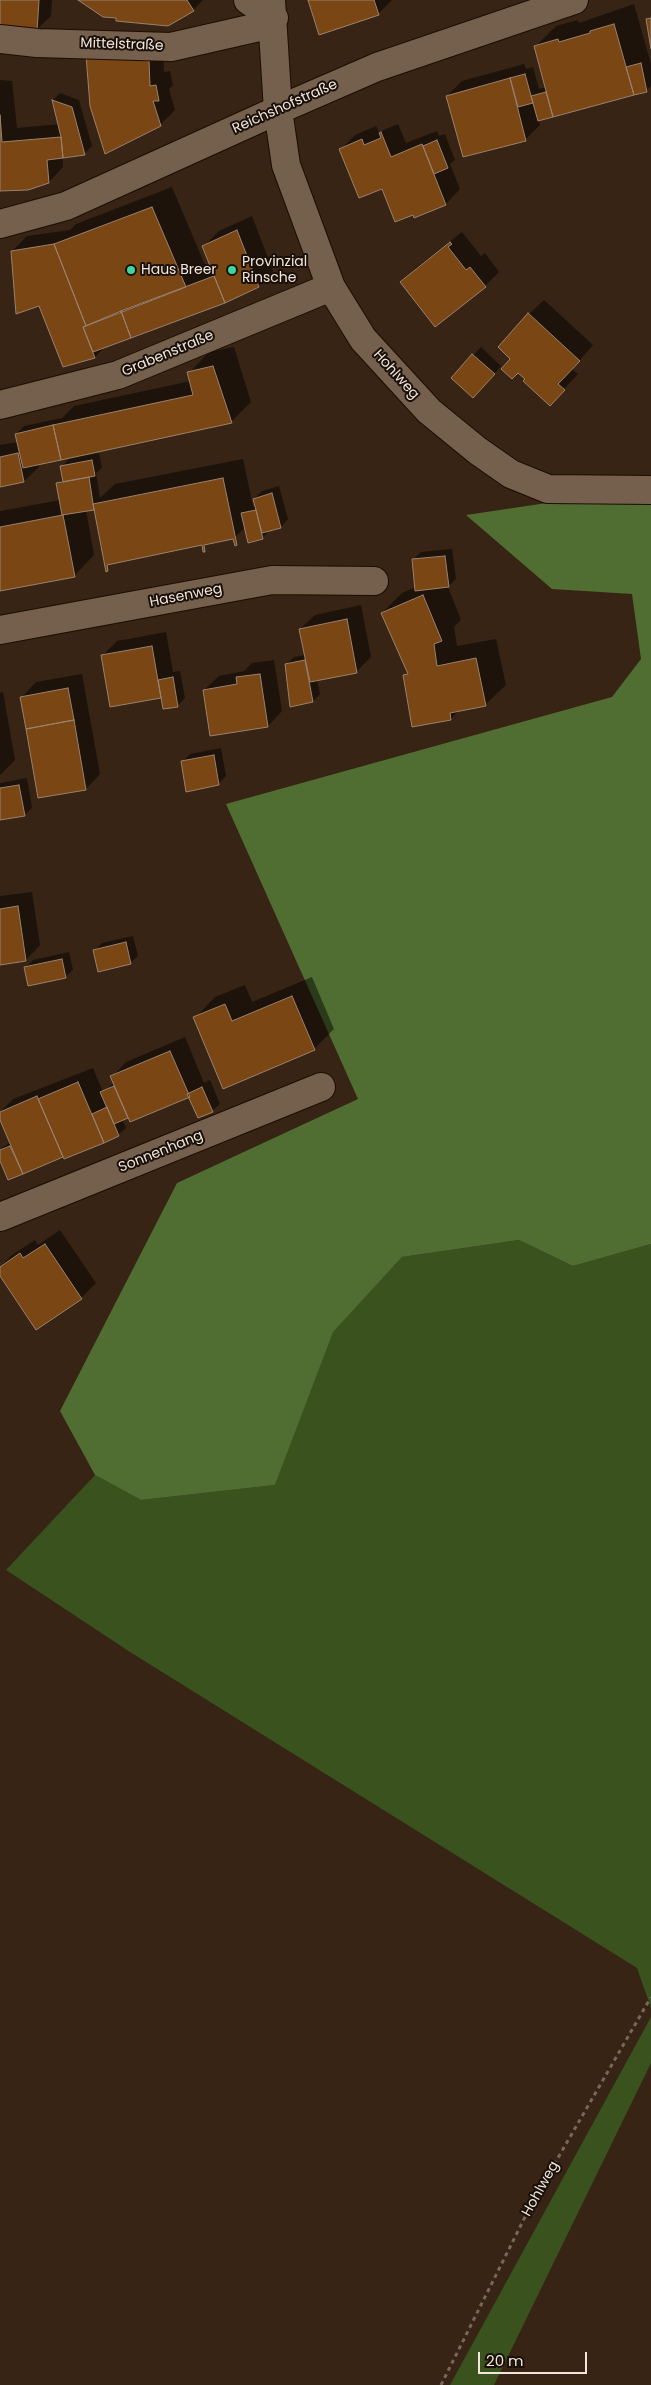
<!DOCTYPE html>
<meta charset="utf-8">
<style>
body{margin:0}
#map{position:relative;width:651px;height:2385px;overflow:hidden;background:#372414;font-family:Poppins,sans-serif}
canvas{display:block}
.scale{position:absolute;left:478px;top:2352px;width:109px;height:22px;box-sizing:border-box;border:2px solid #f3e5db;border-top:0;padding-left:6px;font-size:15px;line-height:18px;white-space:nowrap;color:#f3e5db;-webkit-text-stroke:4px #181009;paint-order:stroke}
</style>
<div id="map">
<canvas width="651" height="2385"></canvas>
<div class="scale">20 m</div>
</div>
<script>
const context = document.querySelector('canvas').getContext('2d');
context.lineJoin = 'round';
function fillPath(path, color) {
  context.fillStyle = color;
  context.fill(path, 'evenodd');
}
function poly(rows) {
  const path = new Path2D();
  for (const r of rows) {
    path.moveTo(r[0], r[1]);
    for (let i = 2; i < r.length; i += 2) path.lineTo(r[i], r[i + 1]);
  }
  return path;
}
function stroke(path, color, width, dash) {
  context.strokeStyle = color;
  context.lineWidth = width;
  context.lineCap = dash ? 'butt' : 'round';
  context.setLineDash(dash || []);
  context.stroke(path);
}
function write(font, color, halo, rows, align = 'center') {
  context.font = font + ' Poppins,sans-serif';
  context.lineWidth = 4;
  context.setLineDash([]);
  context.textBaseline = 'middle';
  context.strokeStyle = halo;
  context.fillStyle = color;
  for (const [text, x, y, turn = 0] of rows) {
    context.save();
    context.translate(x, y);
    context.rotate((+turn || 0) * Math.PI / 180);
    context.textAlign = isNaN(turn) ? turn : align;
    if (halo) context.strokeText(text, 0, 0);
    context.fillText(text, 0, 0);
    context.restore();
  }
}
fillPath(poly([
 [519,1240,573,1266,651,1244,651,2008,637,1968,130,1652,6,1570,95,1475,141,1500,275,1485,332,1332,402,1257],
 [651,2017,651,2063,494,2385,450,2385]
]), '#39521e');
fillPath(poly([
 [594,496,651,500,651,1244,573,1266,519,1240,402,1257,333,1332,275,1485,141,1500,95,1475,60,1411,177,1183,358,1099,226,804,612,697,641,659,632,594,552,589,466,515]
]), '#506e32');
fillPath(poly([
 [0,0,52,0,51,16,36,30],
 [79,0,203,0,193,10,118,17],
 [309,0,392,0,378,14],
 [634,4,651,64,651,86,647,90,539,120,540,125,526,139,464,156,447,96,462,81,524,64,526,69,533,67,539,89,546,87,536,46,556,26,578,20,579,23],
 [163,47,164,72,170,71,173,85,169,89,175,110,160,125,87,56],
 [0,80,12,81,17,128,59,124,53,100,60,93,79,100,92,146,84,154,63,157,63,167,49,182,0,190],
 [398,124,406,143,437,131,439,136,445,134,455,160,450,164,460,189,446,204,414,216,341,149,355,135,376,126,379,132],
 [172,187,205,265,196,274,212,268,204,246,219,231,252,216,273,271,259,286,225,302,107,345,95,357,39,304,12,251,27,236,70,230,76,224],
 [462,232,481,256,485,253,499,272,485,286,401,283,416,268],
 [544,300,593,345,572,369,578,374,550,404,526,379,529,314],
 [234,347,251,402,231,422,82,454,82,456,99,453,102,468,96,473,100,498,115,484,243,459,253,506,256,505,254,499,262,491,279,486,288,519,281,527,271,529,262,538,246,527,235,537,95,507,86,510,94,555,74,576,0,590,0,511,61,500,58,484,64,478,61,467,72,456,38,463,39,467,24,481,0,486,0,445,18,442,16,434,24,426,62,418,74,406,191,381,189,373,209,352],
 [481,347,501,366,481,389,452,378],
 [452,549,456,579,448,587,461,620,454,627,457,646,496,639,506,685,485,705,459,710,451,719,404,676,408,672,382,613,402,593,416,587,413,560,421,552],
 [361,605,371,657,356,672,317,679,320,694,313,701,291,706,286,665,294,657,305,655,300,629,315,615],
 [166,632,173,672,180,671,185,698,178,705,162,695,160,697,102,656,117,641],
 [274,660,282,711,268,726,204,690,219,676,244,671,252,663],
 [82,674,100,774,86,789,22,697,36,682],
 [3,692,15,760,0,775,0,693],
 [221,748,226,776,219,783,182,762,190,754],
 [27,778,32,808,24,815,0,819,0,783],
 [32,892,40,945,26,960,0,963,0,896],
 [133,936,138,956,130,963,95,950,102,943],
 [69,952,73,970,65,977,25,968,33,960],
 [312,977,334,1029,314,1049,195,1018,215,997,245,985,252,1002],
 [185,1037,204,1083,210,1080,220,1104,212,1111,190,1095,128,1116,122,1119,126,1128,118,1135,23,1173,0,1158,0,1149,11,1142,0,1112,13,1099,93,1068,103,1092,114,1083,112,1077,126,1062],
 [60,1230,96,1283,81,1298,0,1274,0,1267,12,1255,35,1240,38,1245]
]), '#0007');
const building = poly([
 [0,0,39,0,37,32,0,29,0,0],
 [78,0,187,0,194,11,168,26,116,21,116,18,103,17,78,0],
 [308,0,374,0,379,15,319,35,308,0],
 [651,18,651,49,646,19,651,18],
 [614,24,634,95,553,117,534,46,558,39,559,42,590,33,590,31,614,24],
 [86,55,149,61,150,86,156,85,159,101,153,101,161,126,105,154,90,106,86,55],
 [641,63,647,92,634,95,626,67,641,63],
 [525,74,533,103,518,107,510,78,525,74],
 [510,78,526,141,463,157,446,96,510,78],
 [546,92,553,117,538,121,531,96,546,92],
 [52,100,72,107,85,155,63,158,61,137,52,100],
 [0,115,2,142,61,137,63,158,47,160,49,183,28,190,0,191,0,115],
 [381,132,391,157,422,144,446,205,414,218,413,215,395,222,382,189,359,198,339,149,362,139,364,145,381,138,379,133,381,132],
 [437,140,448,168,434,174,423,146,437,140],
 [152,207,186,287,86,326,54,244,152,207],
 [237,230,259,287,225,303,202,246,237,230],
 [450,242,452,244,448,247,466,270,470,267,486,287,435,327,400,282,450,242],
 [54,244,86,326,83,327,95,358,63,367,39,306,16,314,11,251,54,244],
 [214,276,225,303,131,338,121,311,214,276],
 [121,311,131,338,93,352,83,327,121,311],
 [528,313,580,361,558,384,565,390,550,406,523,381,525,379,518,373,512,379,501,369,510,359,498,347,528,313],
 [472,354,495,374,473,398,451,378,472,354],
 [213,366,232,423,61,460,53,425,193,395,187,372,213,366],
 [53,425,61,460,23,468,15,434,53,425],
 [18,453,24,482,0,487,0,457,18,453],
 [92,460,95,476,63,482,60,466,92,460],
 [89,477,94,510,62,515,56,483,89,477],
 [223,478,237,545,235,546,233,539,204,545,205,552,203,552,202,545,107,565,108,571,106,572,93,504,223,478],
 [272,493,281,528,262,533,253,499,272,493],
 [256,510,263,539,248,543,241,513,256,510],
 [63,515,75,577,0,591,0,527,63,515],
 [445,556,449,587,415,591,412,559,445,556],
 [423,595,442,641,434,644,437,666,476,658,486,706,450,713,451,720,412,727,403,675,408,674,381,613,423,595],
 [347,619,357,673,310,682,299,629,347,619],
 [152,646,161,698,110,707,101,655,152,646],
 [305,660,313,702,290,707,285,664,305,660],
 [260,674,268,727,210,736,203,690,237,684,236,677,260,674],
 [173,677,178,707,163,709,158,680,173,677],
 [68,688,74,720,26,729,20,697,68,688],
 [74,720,86,790,38,798,26,729,74,720],
 [214,755,219,785,186,792,181,761,214,755],
 [19,785,25,816,0,820,0,788,19,785],
 [18,906,26,961,0,965,0,909,18,906],
 [126,942,131,964,98,972,93,950,126,942],
 [62,959,66,978,28,986,24,967,62,959],
 [292,996,315,1050,223,1089,193,1017,225,1004,232,1021,292,996],
 [170,1051,190,1097,130,1122,110,1076,170,1051],
 [78,1082,104,1143,64,1159,38,1099,78,1082],
 [114,1086,128,1118,114,1124,100,1092,114,1086],
 [202,1087,213,1112,198,1118,187,1094,202,1087],
 [37,1096,63,1157,23,1174,0,1120,0,1112,37,1096],
 [107,1107,119,1136,104,1143,92,1114,107,1107],
 [10,1146,23,1174,8,1180,0,1161,0,1150,10,1146],
 [45,1244,82,1299,36,1330,0,1276,0,1267,20,1253,23,1258,45,1244]
]);
fillPath(building, '#794614');
stroke(building, '#99826f', 1);
const minor = poly([
 [248,0,274,18],
 [271,0,278,110,286,165,331,287,363,339,429,411,478,451,511,474,548,489,651,490],
 [0,39,37,43,171,47,272,24],
 [0,405,118,375,331,287],
 [0,630,272,580,374,581],
 [0,1217,321,1087]
]);
const tertiary = poly([
 [0,224,66,206,278,110,377,67,574,0]
]);
stroke(minor, '#1e0d01', 30);
stroke(tertiary, '#1e0d01', 30);
stroke(poly([
 [441,2385,533,2201,651,1997]
]), '#79685a', 3, [4, 4]);
stroke(minor, '#755f4d', 28);
stroke(tertiary, '#755f4d', 28);
for (const [x, y, r, color] of [
 [131,270,5,"#3fd4a2"],
 [232,270,5,"#3fd4a2"]
]) {
  const dot = new Path2D();
  dot.arc(x, y, r, 0, 2 * Math.PI);
  context.fillStyle = color;
  context.fill(dot);
  stroke(dot, '#181009', 2);
}
write('14px', '#f3e5db', '#181009', [
 ["Mittelstraße",122,45,2],
 ["Reichshofstraße",285,107,-24],
 ["Grabenstraße",168,354,-23],
 ["Hohlweg",396,375,48],
 ["Hasenweg",186,596,-11],
 ["Sonnenhang",161,1152,-22],
 ["Hohlweg",541,2189,-61]
]);
write('14px', '#f3e5db', '#181009', [
 ["Provinzial",242,262],
 ["Rinsche",242,278],
 ["Haus Breer",141,270]
], 'left');
</script>
